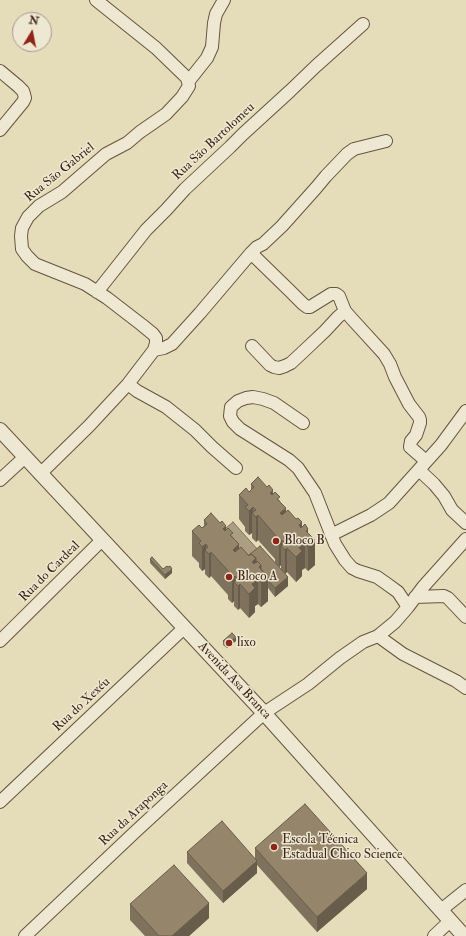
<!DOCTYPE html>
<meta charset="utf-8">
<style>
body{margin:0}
#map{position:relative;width:466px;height:936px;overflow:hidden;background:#e5dcb9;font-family:"IM FELL Double Pica",serif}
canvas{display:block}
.north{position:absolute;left:12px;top:12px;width:40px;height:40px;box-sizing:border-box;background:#eee8d2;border:1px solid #a79a87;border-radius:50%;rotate:10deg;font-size:11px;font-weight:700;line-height:16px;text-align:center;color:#3c2616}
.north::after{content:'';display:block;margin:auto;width:14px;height:18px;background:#8f2418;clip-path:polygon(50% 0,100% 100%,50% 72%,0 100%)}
</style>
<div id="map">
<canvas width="466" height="936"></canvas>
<div class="north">N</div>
</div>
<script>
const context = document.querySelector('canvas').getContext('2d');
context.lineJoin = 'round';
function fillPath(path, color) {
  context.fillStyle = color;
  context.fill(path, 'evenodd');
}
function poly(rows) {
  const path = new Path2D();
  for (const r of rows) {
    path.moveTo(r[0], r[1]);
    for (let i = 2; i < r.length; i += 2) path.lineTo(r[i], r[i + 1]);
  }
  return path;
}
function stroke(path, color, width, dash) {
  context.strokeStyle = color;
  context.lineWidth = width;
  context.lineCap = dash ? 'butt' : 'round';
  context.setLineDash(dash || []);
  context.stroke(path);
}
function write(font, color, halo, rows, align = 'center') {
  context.font = font + ' "IM FELL Double Pica",serif';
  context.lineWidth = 3;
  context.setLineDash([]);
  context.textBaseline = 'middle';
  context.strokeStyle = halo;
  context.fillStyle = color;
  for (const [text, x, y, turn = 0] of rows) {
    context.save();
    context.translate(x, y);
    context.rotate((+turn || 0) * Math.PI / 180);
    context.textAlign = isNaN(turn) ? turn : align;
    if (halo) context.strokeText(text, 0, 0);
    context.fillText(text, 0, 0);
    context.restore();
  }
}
const water = poly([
 [233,522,259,551,244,564,218,535,233,522]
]);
fillPath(water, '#ac9e82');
stroke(water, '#7f6e57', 1);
const minor = poly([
 [0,71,18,86,23,91,24,94,25,98,23,102,0,130],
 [188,82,207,58,212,47,214,23,216,14,224,0],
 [251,253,290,291,303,304,307,307,310,307,331,294,336,294,339,296,345,311,352,319,384,354,390,364,395,377,409,404,419,417,420,420,420,423,416,435,411,441,410,447,426,461],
 [97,292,146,230,166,210,185,189,230,147,243,134,290,91,316,66,363,24],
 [252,346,270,365,274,367,279,368,285,366,291,363,306,349,325,331,338,317,345,311],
 [154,350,164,348,172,344,200,313,251,253,257,247,263,244,282,226,316,188,326,176,347,154,354,149,386,141],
 [128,384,137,391,166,407,195,430,212,447,236,468],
 [303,423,274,403,263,399,253,397,246,398,238,401,231,407,230,416,233,422,240,429,289,460,298,468,315,493,335,544,345,560,352,568,358,571,377,577,387,584,398,592,408,607],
 [419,470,434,484,444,496,452,510,466,523],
 [40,474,89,426,128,384,154,350,156,343,156,338,153,334,142,325,107,298,85,284,35,264,27,256,22,249,21,236,22,228,28,217,39,206,62,192,106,154,127,143,140,132,166,114,182,97,189,86,187,78,156,48,96,0],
 [0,480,25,457],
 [331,535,371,515,389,503,441,445,466,411],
 [415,597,444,596,448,598,466,617],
 [378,636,403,654,456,681,466,688],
 [0,641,102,540],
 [0,802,184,628],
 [441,910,466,890],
 [25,936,135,832,264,713,308,684,340,658,363,642,378,636,395,622,408,607,423,587,466,539],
 [434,936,450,921]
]);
const tertiary = poly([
 [0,430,264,713,464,936]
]);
stroke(minor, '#66543f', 14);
stroke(tertiary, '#66543f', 16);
stroke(minor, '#eee8d2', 12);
stroke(tertiary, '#eee8d2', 14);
fillPath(poly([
 [251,484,273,493,280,501,286,512,302,526,308,533,315,565,308,571,305,568,302,570,302,576,296,582,287,572,285,574,288,586,275,597,268,588,268,601,261,607,258,604,255,606,255,612,249,618,240,608,238,610,234,606,234,601,232,603,228,599,228,595,211,576,209,578,205,574,205,569,202,571,199,567,199,563,192,556,192,531,202,528,204,526,204,520,226,530,233,537,239,548,249,555,281,570,281,565,279,567,275,563,275,559,258,540,256,542,252,538,252,533,249,535,245,531,245,527,239,519,239,495,249,492,251,490],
 [150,559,163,569,172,573,165,579,150,563],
 [223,641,236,641,227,648,223,645],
 [255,848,367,889,317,932,257,865,257,873,223,903,187,863,187,852,255,859],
 [130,904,209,918,189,936,145,936,130,920]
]), '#7f725c');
fillPath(poly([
 [273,490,273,514,270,493],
 [253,507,253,514,252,513,252,533,249,535,249,511],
 [286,508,286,532,280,513],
 [258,515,258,540,256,542,256,517],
 [302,522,302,545,305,543,305,568,302,570,302,576,296,582,296,557,299,525],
 [226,526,226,550,223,529],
 [308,529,308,546,315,540,315,565,308,571,308,547,306,531],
 [282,540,282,547,281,546,281,565,279,567,279,543],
 [206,544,206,551,205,550,205,569,202,571,202,547],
 [239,544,239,569,233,550],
 [287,548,287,572,285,574,285,550],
 [211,552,211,576,209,578,209,554],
 [256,558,258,580,258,604,255,606,255,612,249,618,249,594,252,562],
 [261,565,268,577,268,601,261,607,261,583,259,567],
 [172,569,172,573,165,579,165,575],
 [235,576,235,583,234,582,234,601,232,603,232,579],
 [288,577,288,586,275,597,275,588],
 [240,584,240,608,238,610,238,586],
 [236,637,236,641,227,648,227,644],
 [257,861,257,873,223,903,223,891],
 [367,873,367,889,317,932,317,917],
 [209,903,209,918,189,936,172,936]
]), '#685d4b');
const building = poly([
 [258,477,267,487,269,485,273,490,270,493,272,495,275,492,280,497,277,499,286,508,280,513,282,515,288,510,296,519,298,518,302,522,299,525,301,528,305,524,308,529,306,531,315,540,308,547,305,543,299,548,302,551,296,557,287,548,285,550,281,546,285,543,282,540,279,543,275,539,277,537,258,515,256,517,252,513,256,510,253,507,249,511,245,507,248,505,239,495,246,488,249,492,254,487,251,484,258,477],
 [211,513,220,523,222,521,226,526,223,529,225,531,228,528,233,533,230,535,239,544,233,550,235,552,241,547,249,556,251,554,256,558,252,562,254,564,257,561,261,565,259,567,268,577,261,583,258,580,252,584,255,588,249,594,240,584,238,586,234,582,238,579,235,576,232,579,228,575,230,573,211,552,209,554,205,550,208,547,206,544,202,547,199,543,201,541,192,531,199,525,202,528,207,524,204,520,211,513],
 [260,546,288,577,275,588,268,580,268,577,261,569,261,565,257,561,256,563,256,558,251,554,249,555,260,546],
 [152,557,163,569,167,566,168,567,170,566,172,569,165,575,150,559,152,557],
 [232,633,236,637,227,644,223,641,232,633],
 [305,804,367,873,317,917,255,848,305,804],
 [222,821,257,861,223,891,187,852,222,821],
 [174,865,209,903,172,936,159,936,130,904,174,865]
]);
fillPath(building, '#94856b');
stroke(building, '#685d4b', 1);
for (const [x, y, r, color] of [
 [276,541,4,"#8f2418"],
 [229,577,4,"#8f2418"],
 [229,643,4,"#8f2418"],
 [274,847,4,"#8f2418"]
]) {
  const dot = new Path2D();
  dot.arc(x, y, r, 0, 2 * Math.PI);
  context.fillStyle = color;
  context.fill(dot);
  stroke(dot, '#eee8d2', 1.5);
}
write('13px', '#3c2616', '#eee8d2', [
 ["Rua São Bartolomeu",214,142,-43],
 ["Rua São Gabriel",60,173,-39],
 ["Rua do Cardeal",50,572,-45],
 ["Avenida Asa Branca",234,681,47],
 ["Rua do Xexéu",82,705,-43],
 ["Rua da Araponga",134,814,-43]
]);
write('13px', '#3c2616', '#eee8d2', [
 ["Bloco B",284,541],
 ["Bloco A",237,577],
 ["lixo",237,643],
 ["Escola Técnica",282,840],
 ["Estadual Chico Science",282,855]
], 'left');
</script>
